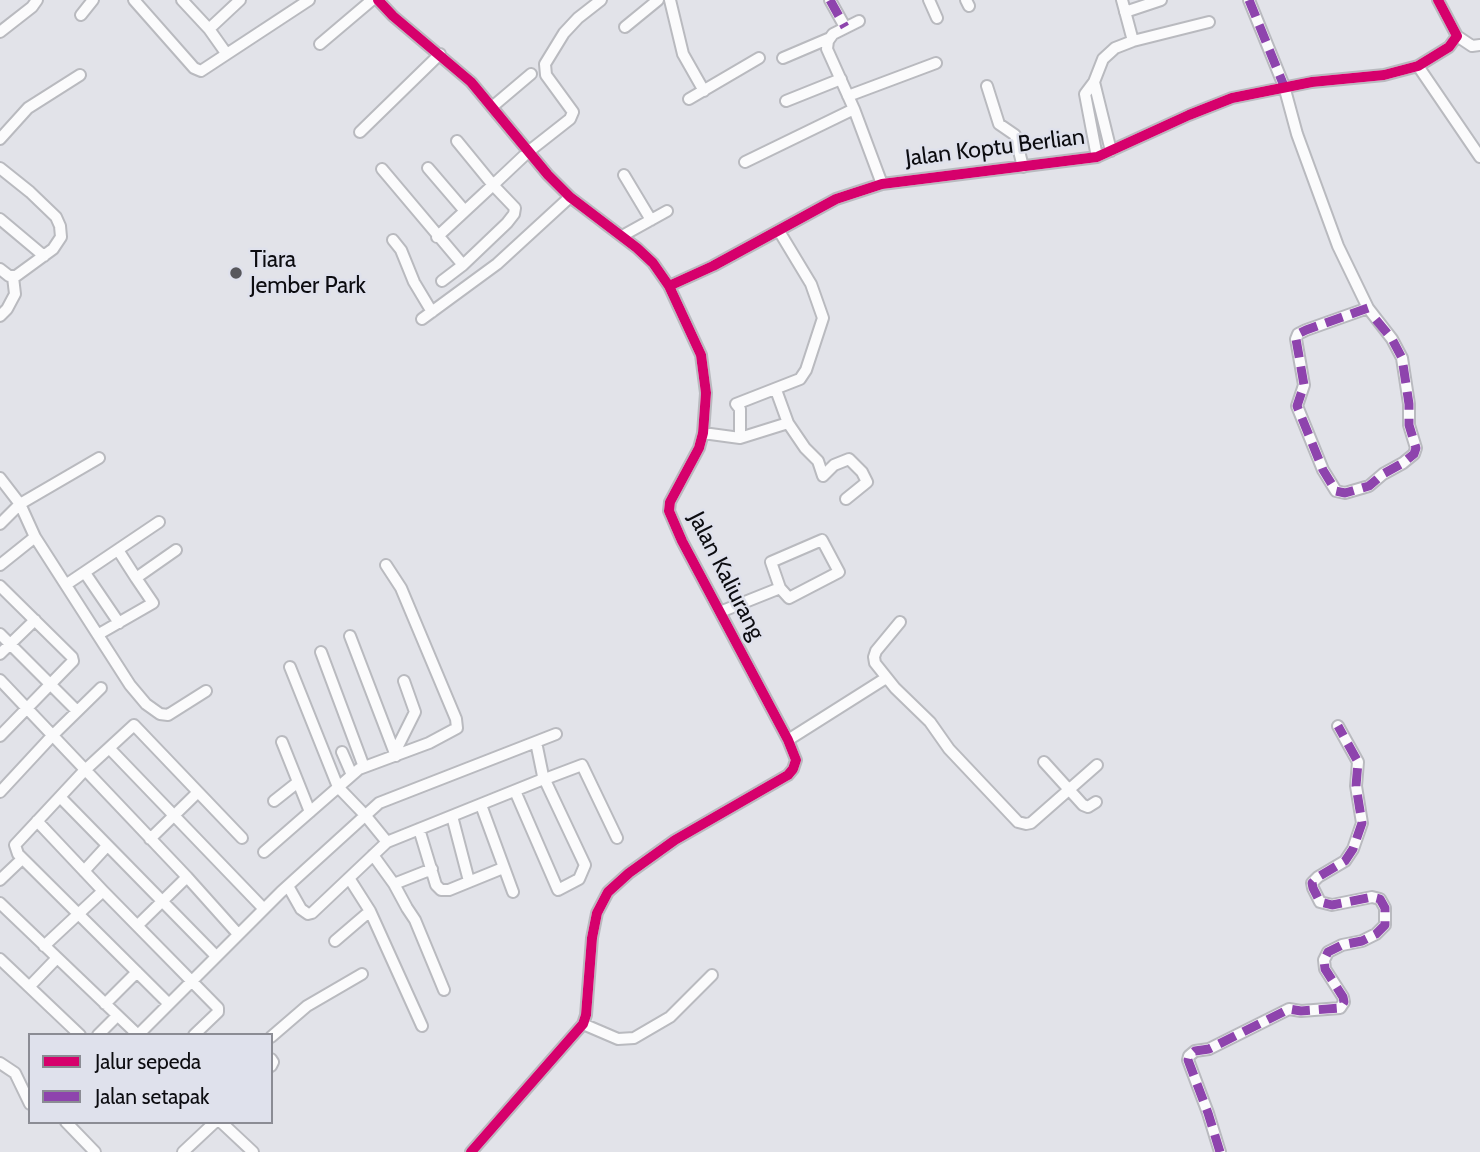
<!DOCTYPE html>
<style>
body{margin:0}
#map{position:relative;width:1480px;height:1152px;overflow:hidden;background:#e2e3e9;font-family:Cabin,sans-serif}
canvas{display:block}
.legend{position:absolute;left:28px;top:1033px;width:245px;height:91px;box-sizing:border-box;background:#dfe1ec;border:2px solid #8b8c94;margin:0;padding:9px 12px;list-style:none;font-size:21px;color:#0c0c10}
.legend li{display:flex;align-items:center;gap:14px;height:35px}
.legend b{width:35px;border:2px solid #8b8c94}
</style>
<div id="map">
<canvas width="1480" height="1152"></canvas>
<ul class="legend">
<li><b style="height:9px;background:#d6006c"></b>Jalur sepeda</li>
<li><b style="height:9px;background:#8e44ad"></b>Jalan setapak</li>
</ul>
</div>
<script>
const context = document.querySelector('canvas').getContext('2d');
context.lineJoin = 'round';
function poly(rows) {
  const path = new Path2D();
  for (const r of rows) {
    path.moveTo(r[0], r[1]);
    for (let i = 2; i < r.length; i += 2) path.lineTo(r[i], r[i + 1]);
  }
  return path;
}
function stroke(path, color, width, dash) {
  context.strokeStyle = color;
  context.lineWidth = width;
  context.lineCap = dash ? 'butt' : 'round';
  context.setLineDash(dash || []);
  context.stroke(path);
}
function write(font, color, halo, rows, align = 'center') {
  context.font = font + ' Cabin,sans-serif';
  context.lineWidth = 5;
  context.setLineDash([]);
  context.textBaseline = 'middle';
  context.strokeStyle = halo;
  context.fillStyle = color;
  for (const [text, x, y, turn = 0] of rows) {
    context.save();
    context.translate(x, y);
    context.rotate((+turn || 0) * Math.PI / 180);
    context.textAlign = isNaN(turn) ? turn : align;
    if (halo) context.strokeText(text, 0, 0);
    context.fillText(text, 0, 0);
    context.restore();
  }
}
const minor = poly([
 [134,0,194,68,201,71,309,0],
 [182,0,209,29,226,53],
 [378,0,393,16,471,82,548,175,570,197,637,248,653,263,669,286,701,355,706,393,703,433,699,448,670,502,669,511,682,541,788,740,796,760,793,769,788,775,675,840,629,873,608,892,597,913,592,938,586,1015,583,1024,471,1152],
 [670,0,683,54,704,91],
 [830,0,845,27],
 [929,0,937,18],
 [966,0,969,6],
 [1122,0,1133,41],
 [1249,0,1284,86,1297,134,1338,246,1368,308,1392,339,1402,358,1409,404,1409,425,1416,448,1414,454,1403,463,1383,474,1369,486,1345,493,1336,491,1323,470,1297,406,1304,385,1296,339,1298,334,1306,330,1368,308],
 [1125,12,1161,0],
 [81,15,93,0],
 [859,21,833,34,828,41,827,49,854,109,882,184],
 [625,27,658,0],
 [209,29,240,0],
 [0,32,32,7,37,0],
 [1457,36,1472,46,1480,45],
 [320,44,372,0],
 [783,58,830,38],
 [1418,66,1480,157],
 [1094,82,1085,94,1097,157],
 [987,86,999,124,1015,135,1023,167],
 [848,96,936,63],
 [689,99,759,58],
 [786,101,841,79],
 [492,107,531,74],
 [360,132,440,54],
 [0,139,28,108,80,75],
 [457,141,493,185,528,152,570,119,573,112,546,75,545,64,564,33,578,18,601,0],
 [1111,151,1094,82,1103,59,1115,48,1133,41,1209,22],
 [745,162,854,109],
 [0,168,30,192,56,217,60,226,61,237,53,249,16,276,9,276,0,269],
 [428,168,464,210],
 [382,169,463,265],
 [624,175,651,220],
 [0,219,44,256],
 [622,236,667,211],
 [437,237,493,185,515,208,514,214,507,223,463,265,442,281],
 [393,240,401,250,414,282,432,312],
 [669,286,713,266,836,199,882,184,1097,157,1189,115,1232,98,1312,82,1384,75,1418,66,1449,47,1457,36,1438,0],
 [0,316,7,309,15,294,13,277],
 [422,319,497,264,570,197],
 [776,390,788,423,805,448,818,461,823,476,834,465,849,459,862,472,867,482,846,499],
 [703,433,740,438,788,423],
 [740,438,740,409,736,404,800,379,806,370,823,318,811,284,779,231],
 [0,478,20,504,35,537,130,685,146,704,160,714,168,715,206,691],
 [0,524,20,504,99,458],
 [118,550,136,578,176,550],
 [0,565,35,537],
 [85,573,119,623],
 [67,584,159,522],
 [0,586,72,657,73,661,0,736],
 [720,612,780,588,789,598,839,572,822,540,771,562,780,588],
 [900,622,876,651,874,657,875,663,895,688,930,722,949,749,1018,822,1026,824,1031,823,1097,765],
 [0,634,77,711],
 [99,634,153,603,136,578],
 [350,636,396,756],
 [321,652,364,767],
 [0,654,35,620],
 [290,667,338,787,365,815,387,842],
 [0,680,187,877,238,934],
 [788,740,886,678],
 [282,742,310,812],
 [109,748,264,909],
 [342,752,352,775],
 [395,752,415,712,404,681],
 [1044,762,1083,805,1088,807,1096,802],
 [545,779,582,765,617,838],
 [515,791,558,890,579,879,585,865,543,776],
 [0,792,52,736,101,688],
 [61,798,216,956],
 [274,801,298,782],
 [481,805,513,892],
 [452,816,469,881],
 [37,821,103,891,218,1008,218,1012,194,1035],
 [419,829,436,885,441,890,449,890,503,868],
 [150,839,197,793],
 [264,852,359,769,429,743,457,728,456,719,401,588,386,565],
 [373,855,394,884,407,908,415,920,444,990],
 [84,871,107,846],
 [349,878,370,911,422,1026],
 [0,880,22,859],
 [394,884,432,869],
 [288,886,301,909,308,914,312,913,387,842,541,780,543,776,536,742],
 [0,903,138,1035],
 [138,925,187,877],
 [335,941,370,911],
 [44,946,103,891],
 [0,959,80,1035],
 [30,986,57,958],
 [168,1003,18,854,15,845,84,771,134,725,242,838],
 [105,1004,137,972],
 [583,1024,618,1039,634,1038,670,1017,712,975],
 [98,1035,117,1016],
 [138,1035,281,892,379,803,556,734],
 [271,1037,307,1006,362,974],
 [271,1059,273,1062,271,1066],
 [0,1063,15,1073,30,1104],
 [66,1122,95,1152],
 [221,1122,253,1152],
 [183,1152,215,1122],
 [1220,1152,1208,1113,1188,1060,1189,1056,1195,1051,1209,1049,1289,1009,1301,1011,1340,1008,1344,1002,1343,997,1325,969,1324,960,1328,952,1342,945,1362,941,1376,934,1385,925,1385,908,1380,899,1372,897,1332,905,1320,902,1313,888,1312,883,1318,877,1345,861,1353,849,1362,823,1356,786,1358,762,1338,726]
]);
stroke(minor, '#b9babf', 14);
stroke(minor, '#fbfbfc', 10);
stroke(poly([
 [830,0,845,27],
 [1249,0,1284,86],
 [1368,308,1306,330,1298,334,1296,339,1304,385,1297,406,1323,470,1336,491,1345,493,1369,486,1383,474,1403,463,1414,454,1416,448,1409,425,1409,404,1402,358,1392,339,1373,316],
 [1220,1152,1208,1113,1188,1060,1189,1056,1195,1051,1209,1049,1289,1009,1301,1011,1340,1008,1344,1002,1343,997,1325,969,1324,960,1328,952,1342,945,1362,941,1376,934,1385,925,1385,908,1380,899,1372,897,1332,905,1320,902,1313,888,1312,883,1318,877,1345,861,1353,849,1362,823,1356,786,1358,762,1338,726]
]), '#8e44ad', 9, [18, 9]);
stroke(poly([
 [378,0,393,16,471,82,548,175,570,197,637,248,653,263,669,286,701,355,706,393,703,433,699,448,670,502,669,511,682,541,788,740,796,760,793,769,788,775,675,840,629,873,608,892,597,913,592,938,586,1015,583,1024,471,1152],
 [669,286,713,266,836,199,882,184,1097,157,1189,115,1232,98,1312,82,1384,75,1418,66,1449,47,1457,36,1438,0]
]), '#d6006c', 10);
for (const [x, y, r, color] of [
 [236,273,7,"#57575c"]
]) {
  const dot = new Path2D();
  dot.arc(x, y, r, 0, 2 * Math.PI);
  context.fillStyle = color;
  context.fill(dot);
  stroke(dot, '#dfe1ec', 2.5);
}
write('23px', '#0c0c10', '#dfe1ec', [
 ["Jalan Koptu Berlian",995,148,-7],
 ["Jalan Kaliurang",726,576,63]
]);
write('23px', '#0c0c10', '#dfe1ec', [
 ["Tiara",250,260],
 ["Jember Park",250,286]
], 'left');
</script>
